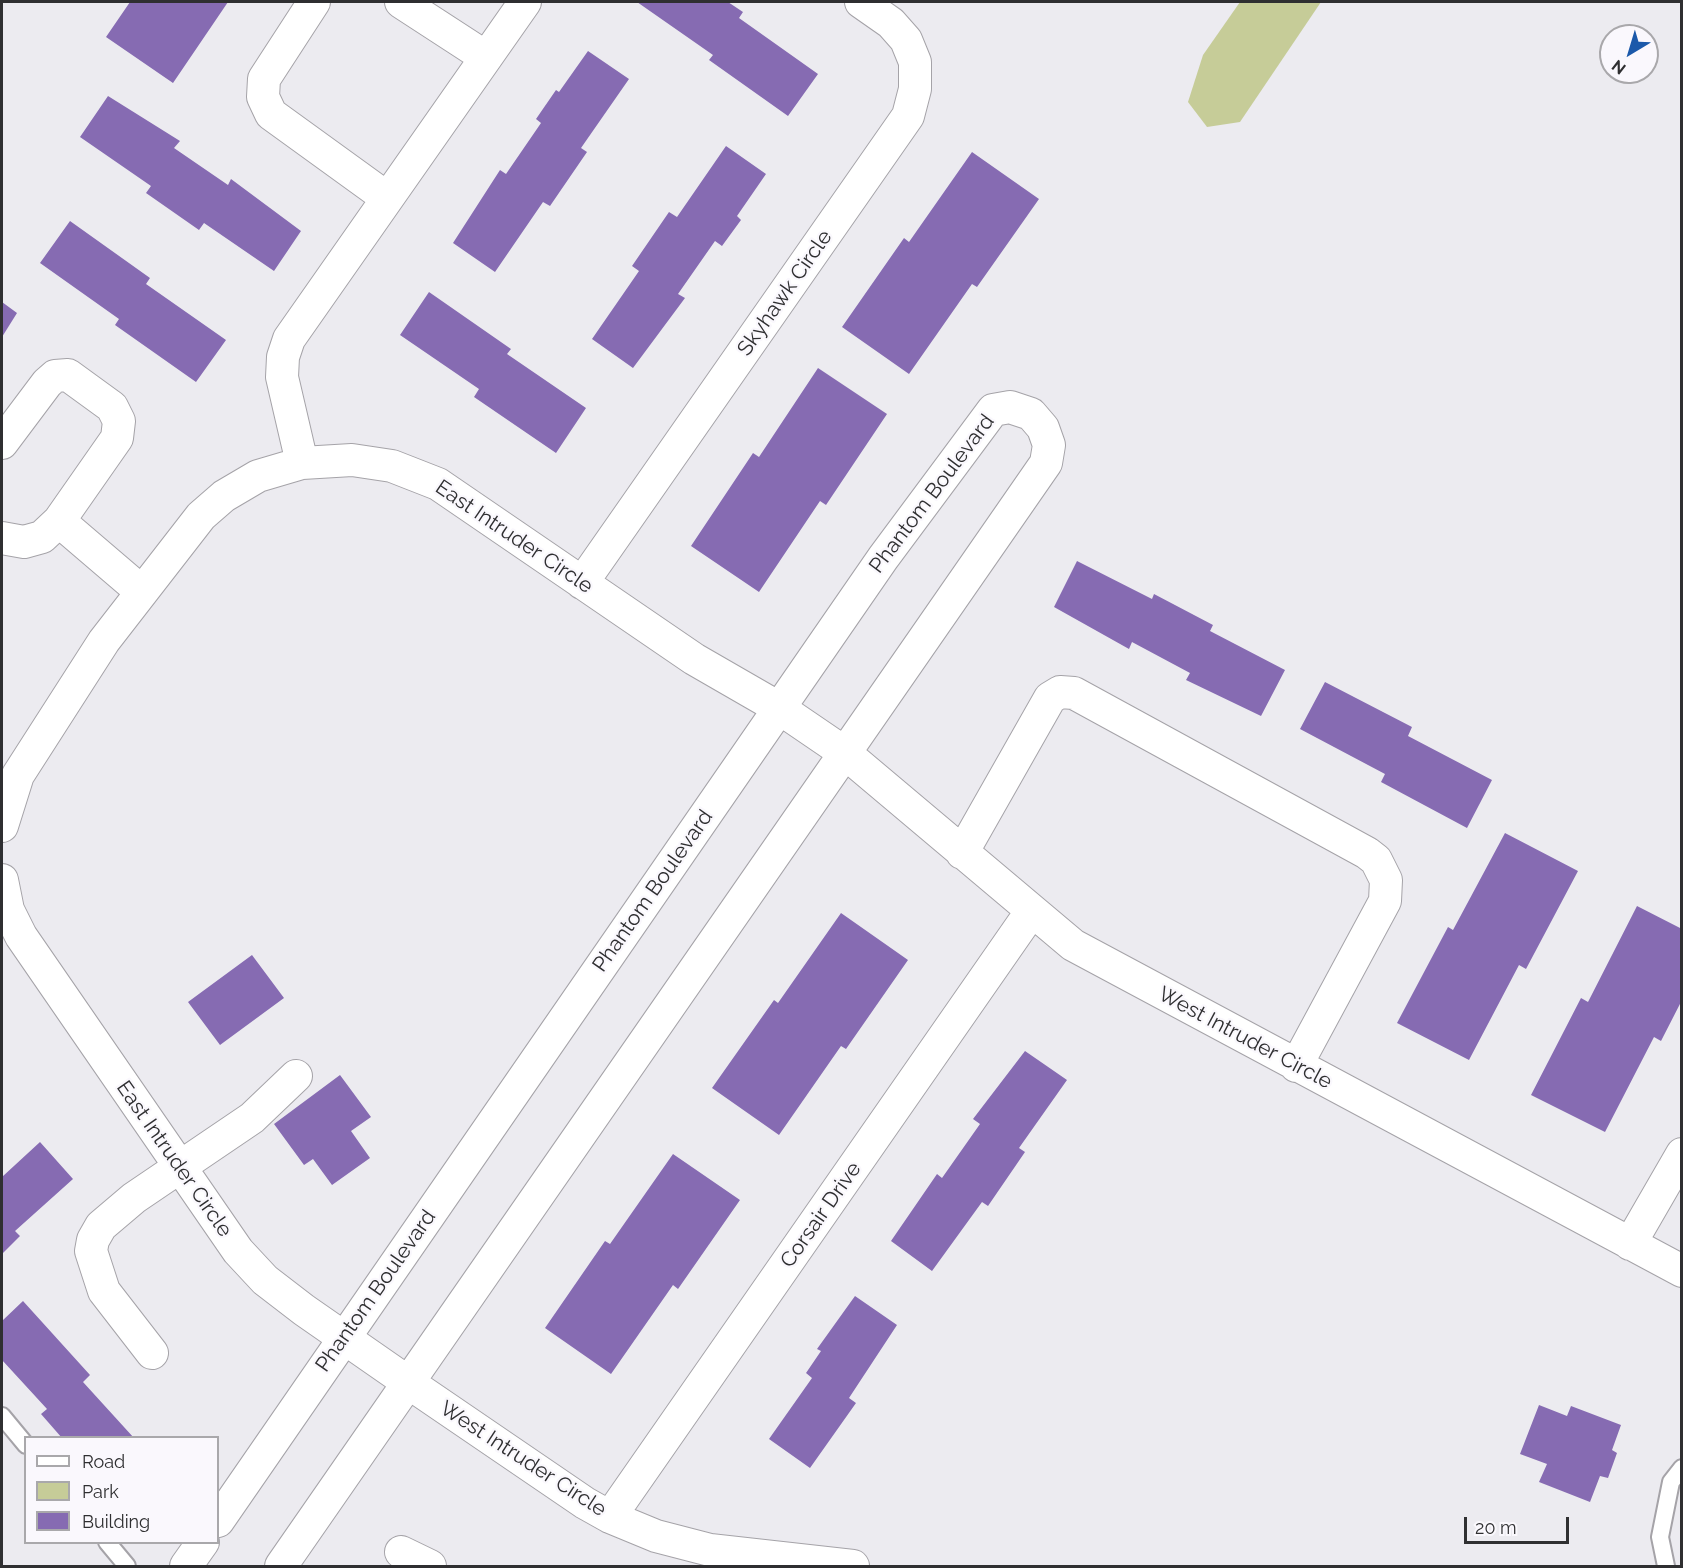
<!DOCTYPE html>
<style>
body{margin:0}
#map{position:relative;width:1683px;height:1568px;overflow:hidden;background:#ecebf0;font-family:Raleway,sans-serif}
canvas{display:block}
.frame{position:absolute;inset:0;border:3px solid #2f2f31;pointer-events:none}
.legend{position:absolute;left:24px;top:1436px;width:195px;height:108px;box-sizing:border-box;background:#faf8fd;border:2px solid #a9a8ab;margin:0;padding:8px 10px;list-style:none;font-size:18px;color:#2f2f31}
.legend li{display:flex;align-items:center;gap:12px;height:30px}
.legend b{width:30px;border:2px solid #a9a8ab}
.north{position:absolute;left:1599px;top:24px;width:60px;height:60px;box-sizing:border-box;background:#faf8fd;border:2px solid #a9a8ab;border-radius:50%;rotate:218deg;font-size:16px;font-weight:700;line-height:24px;text-align:center;color:#2f2f31}
.north::after{content:'';display:block;margin:auto;width:21px;height:27px;background:#1b59aa;clip-path:polygon(50% 0,100% 100%,50% 72%,0 100%)}
.scale{position:absolute;left:1464px;top:1517px;width:105px;height:27px;box-sizing:border-box;border:3px solid #2f2f31;border-top:0;padding-left:8px;font-size:18px;line-height:21px;white-space:nowrap;color:#2f2f31;-webkit-text-stroke:4px #faf8fd;paint-order:stroke}
</style>
<div id="map">
<canvas width="1683" height="1568"></canvas>
<div class="frame"></div>
<ul class="legend">
<li><b style="height:8px;background:#fff"></b>Road</li>
<li><b style="height:16px;background:#c6cc98"></b>Park</li>
<li><b style="height:16px;background:#866bb2"></b>Building</li>
</ul>
<div class="north">N</div>
<div class="scale">20 m</div>
</div>
<script>
const context = document.querySelector('canvas').getContext('2d');
context.lineJoin = 'round';
function fillPath(path, color) {
  context.fillStyle = color;
  context.fill(path, 'evenodd');
}
function poly(rows) {
  const path = new Path2D();
  for (const r of rows) {
    path.moveTo(r[0], r[1]);
    for (let i = 2; i < r.length; i += 2) path.lineTo(r[i], r[i + 1]);
  }
  return path;
}
function stroke(path, color, width, dash) {
  context.strokeStyle = color;
  context.lineWidth = width;
  context.lineCap = dash ? 'butt' : 'round';
  context.setLineDash(dash || []);
  context.stroke(path);
}
function write(font, color, halo, rows, align = 'center') {
  context.font = font + ' Raleway,sans-serif';
  context.lineWidth = 4.5;
  context.setLineDash([]);
  context.textBaseline = 'middle';
  context.strokeStyle = halo;
  context.fillStyle = color;
  for (const [text, x, y, turn = 0] of rows) {
    context.save();
    context.translate(x, y);
    context.rotate((+turn || 0) * Math.PI / 180);
    context.textAlign = isNaN(turn) ? turn : align;
    if (halo) context.strokeText(text, 0, 0);
    context.fillText(text, 0, 0);
    context.restore();
  }
}
fillPath(poly([
 [1240,2,1321,2,1240,122,1207,127,1188,102,1203,55]
]), '#c6cc98');
fillPath(poly([
 [130,2,228,2,173,83,106,37],
 [637,2,728,2,743,12,739,18,818,74,788,116,709,60,713,55],
 [588,51,629,79,581,148,587,152,550,206,543,202,495,272,453,243,500,170,506,174,541,123,536,119,556,90,559,92],
 [108,96,180,141,174,148,228,185,231,179,301,231,274,271,204,223,199,230,146,193,151,186,80,137],
 [726,146,766,174,737,216,741,220,722,246,715,241,678,294,685,298,633,368,592,339,639,271,632,266,669,212,677,217],
 [972,152,1039,199,977,287,972,284,909,374,842,327,904,238,909,242],
 [70,221,150,278,146,284,226,340,196,382,115,325,119,319,40,263],
 [429,292,511,349,507,354,586,408,556,453,474,397,479,389,400,335],
 [2,302,17,313,2,337],
 [818,368,887,414,826,505,820,501,759,592,691,546,753,453,759,457],
 [1077,561,1152,599,1154,594,1213,625,1210,631,1285,670,1261,716,1186,680,1190,673,1132,642,1129,649,1054,607],
 [1325,682,1412,727,1408,736,1492,780,1467,828,1381,782,1385,774,1300,729],
 [1505,833,1578,871,1526,969,1519,965,1469,1060,1397,1023,1448,927,1453,930],
 [1637,906,1682,929,1682,1000,1661,1041,1654,1037,1605,1132,1531,1095,1581,998,1588,1002],
 [841,913,908,960,846,1049,841,1046,779,1135,712,1088,774,1000,778,1003],
 [252,955,284,998,220,1045,188,1002],
 [1025,1051,1067,1080,1019,1148,1025,1152,988,1206,982,1202,932,1271,891,1241,937,1174,942,1178,980,1124,973,1119],
 [340,1075,371,1117,351,1131,370,1158,332,1185,313,1159,304,1165,274,1124],
 [40,1142,73,1179,15,1231,20,1236,2,1254,2,1177],
 [673,1154,740,1200,678,1289,673,1285,611,1374,545,1328,605,1241,610,1244],
 [855,1296,897,1325,849,1398,856,1403,810,1468,769,1439,812,1378,806,1373,821,1351,817,1349],
 [23,1301,90,1375,83,1382,134,1438,62,1438,41,1414,47,1409,2,1360,2,1321],
 [1539,1405,1567,1416,1571,1406,1621,1425,1612,1450,1617,1453,1608,1478,1600,1476,1590,1502,1539,1482,1547,1464,1520,1454]
]), '#866bb2');
const service = poly([
 [2,1416,26,1445],
 [107,1542,127,1566],
 [1666,1566,1660,1537,1671,1482,1682,1468]
]);
const minor = poly([
 [314,2,264,79,263,97,271,114,387,198],
 [401,2,484,56],
 [2,443,47,383,55,376,68,375,112,407,119,421,117,438,59,521,42,537,24,542,2,538],
 [302,463,282,377,283,357,289,339,525,2],
 [59,521,142,592],
 [582,583,908,116,915,89,915,62,906,40,891,23,861,2],
 [2,826,18,775,104,641,201,516,224,496,258,476,302,463,352,460,392,466,438,484,694,659,779,708,845,753,1073,945,1682,1271],
 [962,853,1050,698,1060,692,1074,693,1367,853,1376,860,1386,880,1385,901,1296,1066],
 [2,880,8,910,21,936,238,1251,265,1280,304,1310,409,1383,585,1503,610,1517,656,1536,710,1550,853,1566],
 [1630,1244,1682,1154],
 [152,1353,104,1291,91,1251,93,1240,101,1226,134,1198,252,1118,296,1076],
 [610,1517,1031,912],
 [218,1521,883,558,993,410,1010,407,1031,414,1043,428,1049,445,1046,463,281,1566],
 [401,1552,430,1566],
 [186,1566,203,1542]
]);
stroke(service, '#a5a3a8', 20);
stroke(minor, '#a5a3a8', 34);
stroke(service, '#fff', 16);
stroke(minor, '#fff', 32);
write('21px', '#2f2f31', '#faf8fd', [
 ["Skyhawk Circle",785,293,-55],
 ["Phantom Boulevard",932,494,-53],
 ["East Intruder Circle",514,537,34],
 ["Phantom Boulevard",653,891,-55],
 ["West Intruder Circle",1245,1038,28],
 ["East Intruder Circle",174,1159,55],
 ["Corsair Drive",821,1215,-55],
 ["Phantom Boulevard",376,1291,-55],
 ["West Intruder Circle",523,1459,33]
]);
</script>
